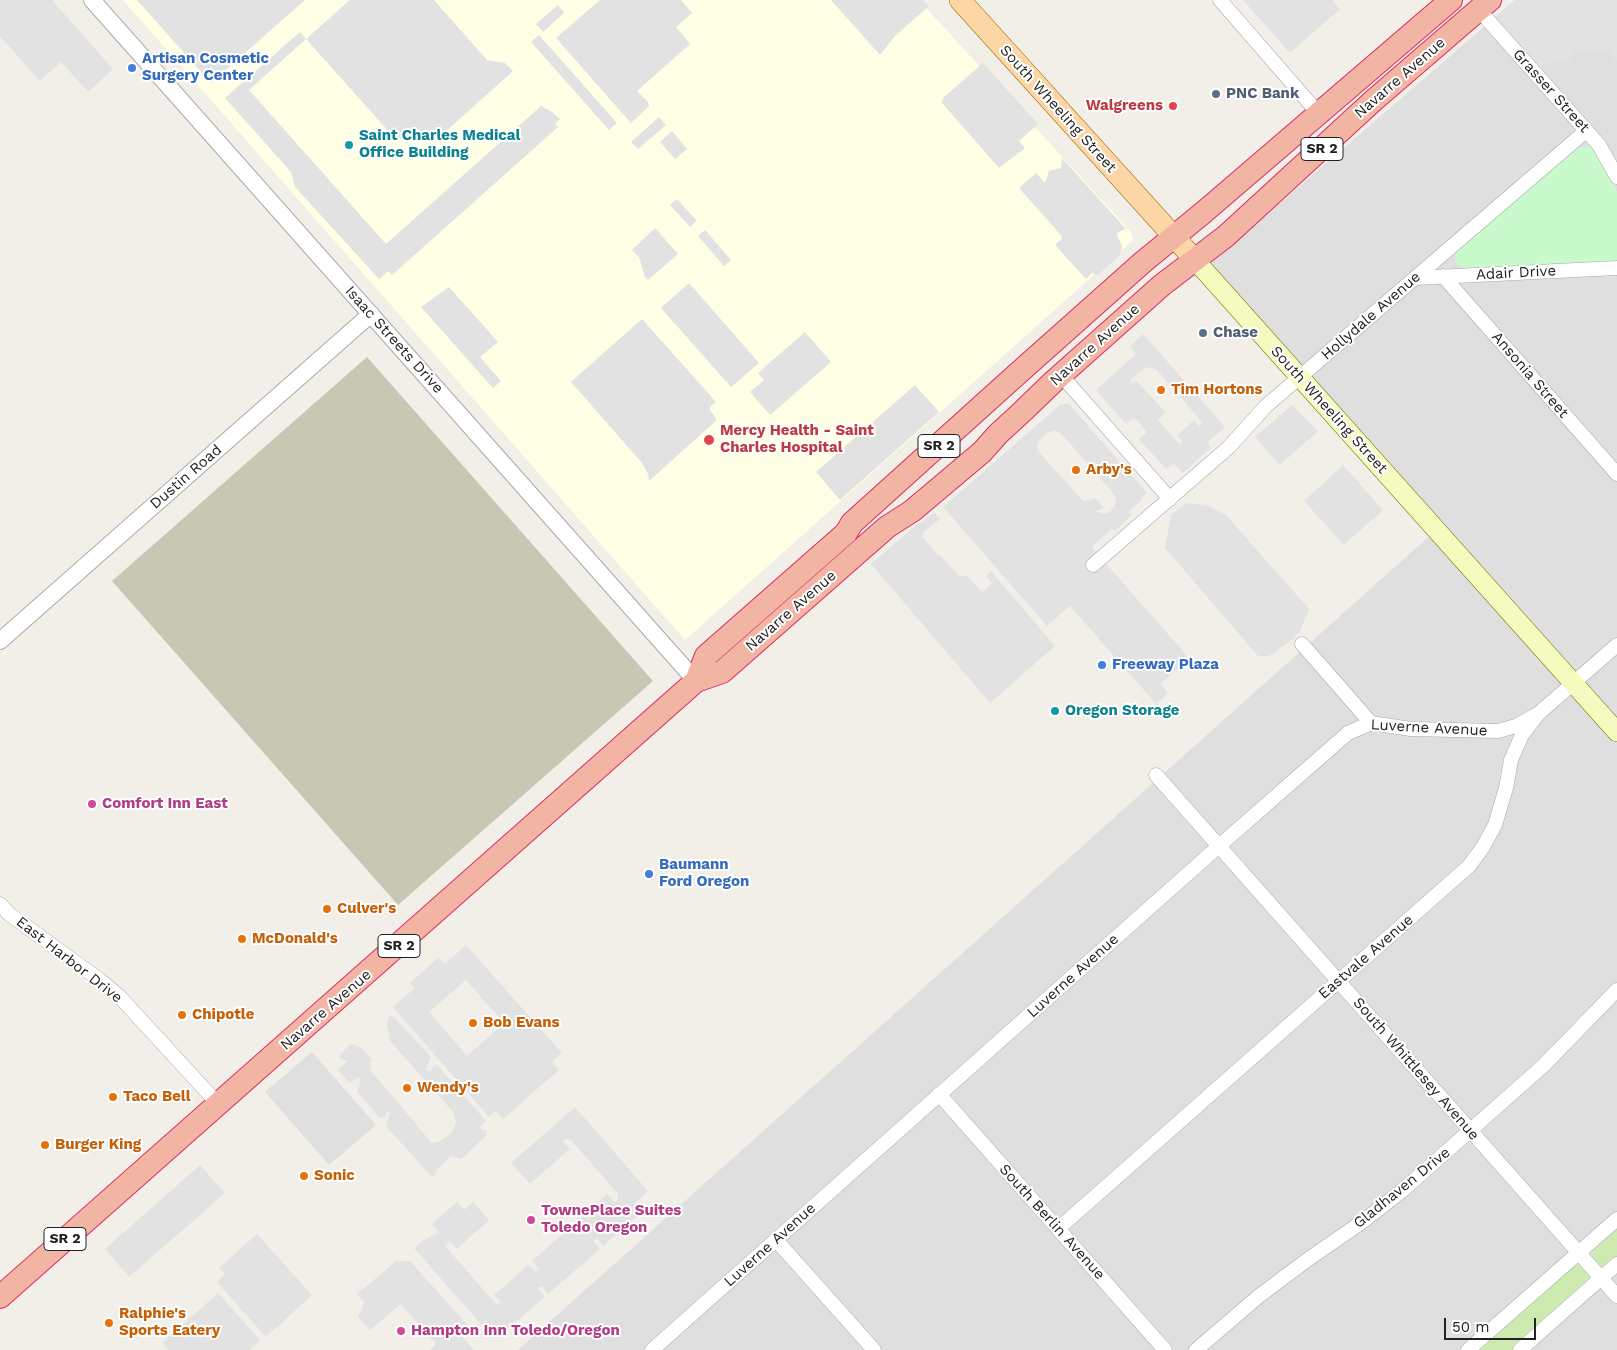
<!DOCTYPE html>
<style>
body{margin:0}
#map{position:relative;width:1617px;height:1350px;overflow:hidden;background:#f2efe9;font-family:"Work Sans",sans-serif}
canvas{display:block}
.scale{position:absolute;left:1444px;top:1318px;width:92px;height:22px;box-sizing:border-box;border:2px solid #222;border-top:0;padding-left:6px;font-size:15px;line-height:18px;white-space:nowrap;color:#222;-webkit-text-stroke:4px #fff;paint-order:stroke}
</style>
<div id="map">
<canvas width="1617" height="1350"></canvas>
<div class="scale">50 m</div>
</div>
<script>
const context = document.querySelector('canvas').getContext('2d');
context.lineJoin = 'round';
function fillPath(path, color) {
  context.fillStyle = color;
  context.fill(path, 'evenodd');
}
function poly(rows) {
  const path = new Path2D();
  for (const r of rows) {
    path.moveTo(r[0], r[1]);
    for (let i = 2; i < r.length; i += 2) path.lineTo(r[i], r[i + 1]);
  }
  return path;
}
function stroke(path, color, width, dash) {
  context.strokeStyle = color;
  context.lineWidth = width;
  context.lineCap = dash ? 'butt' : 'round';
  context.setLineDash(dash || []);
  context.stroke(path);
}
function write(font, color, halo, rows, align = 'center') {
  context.font = font + ' "Work Sans",sans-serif';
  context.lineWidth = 4;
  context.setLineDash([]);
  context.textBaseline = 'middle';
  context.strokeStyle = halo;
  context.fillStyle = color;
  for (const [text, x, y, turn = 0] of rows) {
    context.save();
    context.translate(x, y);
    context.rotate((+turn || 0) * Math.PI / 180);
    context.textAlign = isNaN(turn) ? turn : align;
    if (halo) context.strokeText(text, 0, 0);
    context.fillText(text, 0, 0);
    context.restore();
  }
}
fillPath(poly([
 [1515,0,1617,0,1617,1350,518,1350,1433,533,1198,274],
 [312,1052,376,1125,329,1165,265,1092]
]), '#e0dfdf');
fillPath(poly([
 [123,0,919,0,1131,232,1133,240,685,640]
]), '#ffffe5');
fillPath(poly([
 [367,357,653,681,398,905,112,581]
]), '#c7c7b4');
fillPath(poly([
 [1617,1227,1617,1258,1609,1265,1600,1266,1595,1263,1592,1258,1593,1249],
 [1580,1265,1588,1272,1589,1282,1587,1285,1513,1350,1477,1350,1572,1267]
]), '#cdebb0');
fillPath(poly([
 [1588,146,1594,149,1598,155,1617,192,1617,261,1468,268,1460,266,1456,263,1455,259,1457,251,1574,149]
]), '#c8facc');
fillPath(poly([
 [0,0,52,0,113,69,88,92,61,62,40,81,0,36],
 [137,0,305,0,211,83],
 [350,0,434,0,487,60,505,63,513,71,444,133,429,140,418,142,408,141,392,135,306,39,249,90,386,244,541,106,552,112,560,119,555,124,558,127,392,275,388,271,379,279,295,187,291,172,225,98,300,32,306,39],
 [600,0,681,0,692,13,676,27,690,44,637,91,648,102,649,106,631,123,556,38],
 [831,0,923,0,929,6,895,36,880,55],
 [1243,0,1332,0,1340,9,1290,53],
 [1515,0,1617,0,1617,60,1612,60,1612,50,1572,52,1572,62,1548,63,1540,68,1499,20,1498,14],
 [558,5,564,13,543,32,536,24],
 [539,35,617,123,609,130,531,42],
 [983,63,1038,124,1019,141,1025,148,999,168,942,103,943,98],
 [659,117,666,125,638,149,631,142],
 [672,131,687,149,675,159,660,142],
 [1062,158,1126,229,1118,232,1117,235,1122,246,1120,255,1098,275,1092,273,1086,279,1055,245,1062,238,1061,235,1019,188,1036,173,1045,183,1049,171,1061,168],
 [677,199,697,221,690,227,670,205],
 [655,228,678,254,648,280,645,277,639,257,632,250],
 [705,230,731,260,724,266,698,236],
 [689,283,759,363,731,387,661,308],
 [449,287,498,342,480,357,501,381,493,388,421,307],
 [642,319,716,402,710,407,710,410,717,420,649,481,648,474,642,463,571,382],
 [805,332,831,362,770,415,750,392,764,380,758,373],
 [1143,334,1225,427,1208,442,1211,448,1183,473,1174,464,1166,469,1139,439,1147,432,1136,419,1132,419,1126,424,1096,390,1135,355,1135,353,1130,346],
 [1149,367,1157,370,1201,421,1201,425,1199,426,1194,420,1177,435,1182,441,1181,444,1175,440,1158,420,1165,412,1136,380,1132,383,1130,383,1131,380,1140,371],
 [915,385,939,412,840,500,816,472],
 [1061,404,1069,404,1147,493,1141,498,1142,500,1129,511,1132,515,1116,530,1112,529,1092,546,1094,550,1189,658,1160,684,1168,693,1156,704,1070,606,1047,626,943,507],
 [1054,430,1061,433,1113,493,1116,497,1115,505,1110,512,1104,514,1095,511,1104,508,1095,498,1085,501,1082,500,1039,452,1037,446,1040,439,1047,433],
 [1292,405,1318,431,1280,465,1255,437],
 [1343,465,1383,510,1344,545,1304,501],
 [1187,503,1209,506,1226,515,1309,609,1300,631,1292,640,1269,656,1258,656,1165,548,1171,515],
 [935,513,940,519,924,532,923,537,938,556,940,555,959,576,967,576,982,592,992,583,986,576,991,571,1055,646,990,703,871,564,916,525,921,523,932,514],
 [466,945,562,1053,552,1062,559,1070,503,1119,496,1111,489,1117,393,1007,415,988,410,983,439,957,445,964],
 [466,980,504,1023,467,1056,429,1012],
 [389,1016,395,1018,431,1057,426,1068,428,1071,431,1071,434,1065,438,1066,486,1121,479,1128,487,1131,486,1136,461,1159,451,1156,437,1169,434,1177,430,1175,386,1126,390,1112,387,1111,385,1117,379,1117,357,1091,361,1079,358,1077,350,1083,338,1070,348,1061,339,1058,342,1052,351,1044,362,1048,372,1059,370,1064,371,1071,432,1143,438,1142,451,1134,456,1123,454,1113,390,1041,387,1024],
 [575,1107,648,1191,634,1204,641,1213,603,1246,597,1238,593,1241,600,1249,548,1294,542,1286,538,1288,545,1297,502,1334,494,1325,487,1331,414,1248,421,1242,439,1232,432,1224,457,1202,464,1210,473,1202,489,1220,457,1249,450,1241,445,1246,497,1305,501,1302,494,1295,528,1265,536,1272,539,1269,532,1261,570,1228,576,1235,580,1233,573,1225,607,1194,615,1203,617,1201,618,1194,571,1140,565,1139,563,1141,570,1149,530,1184,511,1163],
 [200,1165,225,1193,129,1277,105,1249],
 [257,1234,312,1295,266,1337,217,1282,225,1274,219,1268],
 [396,1261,410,1261,471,1329,462,1337,474,1350,430,1350,436,1344,401,1304,370,1330,358,1317,364,1302,357,1294],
 [218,1293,260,1340,249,1350,169,1350,162,1343]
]), '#e2e2e2');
const minor = poly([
 [1220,0,1319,114],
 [1479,10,1599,145,1617,177],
 [1443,276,1617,474],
 [1415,278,1617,268],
 [1061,375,1170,499],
 [1093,565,1229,447,1266,406,1586,131],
 [1302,644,1371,723],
 [1156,775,1617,1296],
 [0,904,9,914,100,980,119,996,219,1105],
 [939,1094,1165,1350],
 [1058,1229,1469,866,1483,847,1495,825,1506,788,1511,760,1522,735,1538,714,1617,645],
 [776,1240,874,1350],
 [652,1350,1219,846,1348,733,1371,723,1411,729,1498,731,1516,726,1538,714],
 [1196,1350,1259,1296,1307,1260,1362,1222,1403,1190,1544,1065,1617,990],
 [1468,1350,1617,1219],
 [1520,1350,1617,1264]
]);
const tertiary = poly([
 [92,0,696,681],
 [0,641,371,314]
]);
const secondary = poly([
 [1195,260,1617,732]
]);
const primary = poly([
 [960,0,1195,260]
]);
const trunk = poly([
 [696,681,706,656,846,533,852,523,1015,376,1143,262,1204,212,1451,0],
 [0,1297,696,681,722,672,887,527,912,511,982,452,998,434,1024,410,1053,382,1162,285,1226,236,1374,100,1490,0]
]);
stroke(minor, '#a9a9a9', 15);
stroke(tertiary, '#a9a9a9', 18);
stroke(secondary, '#707d05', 20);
stroke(primary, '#a06b00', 22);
stroke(trunk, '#dc2a67', 24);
stroke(minor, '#fff', 14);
stroke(tertiary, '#fff', 16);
stroke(secondary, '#f7fabf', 19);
stroke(primary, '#fcd6a4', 21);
stroke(trunk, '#f2b4a3', 22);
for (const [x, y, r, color] of [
 [132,68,5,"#3f7fe0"],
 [1216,94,5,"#5c6f8a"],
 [1173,106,5,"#e0444e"],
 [349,145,5,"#0f9aa8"],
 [1203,333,5,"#5c6f8a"],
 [1161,390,5,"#e8710a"],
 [709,440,6,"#e0444e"],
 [1076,470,5,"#e8710a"],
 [1102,665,5,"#3f7fe0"],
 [1055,711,5,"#0f9aa8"],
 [92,804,5,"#d1479c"],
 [649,874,5,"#3f7fe0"],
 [327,909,5,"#e8710a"],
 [242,939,5,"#e8710a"],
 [182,1015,5,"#e8710a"],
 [473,1023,5,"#e8710a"],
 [407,1088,5,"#e8710a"],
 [113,1097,5,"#e8710a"],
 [45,1145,5,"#e8710a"],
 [304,1176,5,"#e8710a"],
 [531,1220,5,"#d1479c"],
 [109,1323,5,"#e8710a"],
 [401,1331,5,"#d1479c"]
]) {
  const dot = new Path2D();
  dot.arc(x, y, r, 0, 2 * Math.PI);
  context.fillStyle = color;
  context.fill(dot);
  stroke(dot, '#fff', 2);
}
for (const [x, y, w] of [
 [1322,149,42],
 [939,446,42],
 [399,946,42],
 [65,1239,42]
]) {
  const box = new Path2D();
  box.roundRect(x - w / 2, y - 11.5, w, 23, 4);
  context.fillStyle = '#fff';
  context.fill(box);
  stroke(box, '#222', 1);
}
write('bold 14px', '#222', null, [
 ["SR 2",1322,149],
 ["SR 2",939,446],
 ["SR 2",399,946],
 ["SR 2",65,1239]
]);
write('bold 15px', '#366cbe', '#fff', [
 ["Artisan Cosmetic",142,59],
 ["Surgery Center",142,76],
 ["Freeway Plaza",1112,665],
 ["Baumann",659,865],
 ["Ford Oregon",659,882]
], 'left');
write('15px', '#222', '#fff', [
 ["Navarre Avenue",1400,78,-41],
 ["Grasser Street",1551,91,48],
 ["South Wheeling Street",1058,109,48],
 ["Adair Drive",1516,273,-3],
 ["Hollydale Avenue",1371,316,-41],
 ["Isaac Streets Drive",394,340,48],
 ["Navarre Avenue",1095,345,-42],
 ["Ansonia Street",1530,375,49],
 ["South Wheeling Street",1329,410,48],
 ["Dustin Road",186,477,-41],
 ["Navarre Avenue",791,611,-41],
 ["Luverne Avenue",1429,728,3],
 ["Eastvale Avenue",1366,957,-41],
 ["East Harbor Drive",69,960,38],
 ["Luverne Avenue",1073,976,-42],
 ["Navarre Avenue",326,1010,-41],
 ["South Whittlesey Avenue",1416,1069,49],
 ["Gladhaven Drive",1402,1188,-39],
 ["South Berlin Avenue",1052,1222,48],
 ["Luverne Avenue",770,1245,-42]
]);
write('bold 15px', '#4e5e75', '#fff', [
 ["PNC Bank",1226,94],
 ["Chase",1213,333]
], 'left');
write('bold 15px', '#be3a42', '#fff', [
 ["Walgreens",1163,106],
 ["Mercy Health - Saint",720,431,"left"],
 ["Charles Hospital",720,448,"left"]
], 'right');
write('bold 15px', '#0d838f', '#fff', [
 ["Saint Charles Medical",359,136],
 ["Office Building",359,153],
 ["Oregon Storage",1065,711]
], 'left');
write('bold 15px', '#c56008', '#fff', [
 ["Tim Hortons",1171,390],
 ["Arby's",1086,470],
 ["Culver's",337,909],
 ["McDonald's",252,939],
 ["Chipotle",192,1015],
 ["Bob Evans",483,1023],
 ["Wendy's",417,1088],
 ["Taco Bell",123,1097],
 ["Burger King",55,1145],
 ["Sonic",314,1176],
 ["Ralphie's",119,1314],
 ["Sports Eatery",119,1331]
], 'left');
write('bold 15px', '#b23c85', '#fff', [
 ["Comfort Inn East",102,804],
 ["TownePlace Suites",541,1211],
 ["Toledo Oregon",541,1228],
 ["Hampton Inn Toledo/Oregon",411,1331]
], 'left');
</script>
